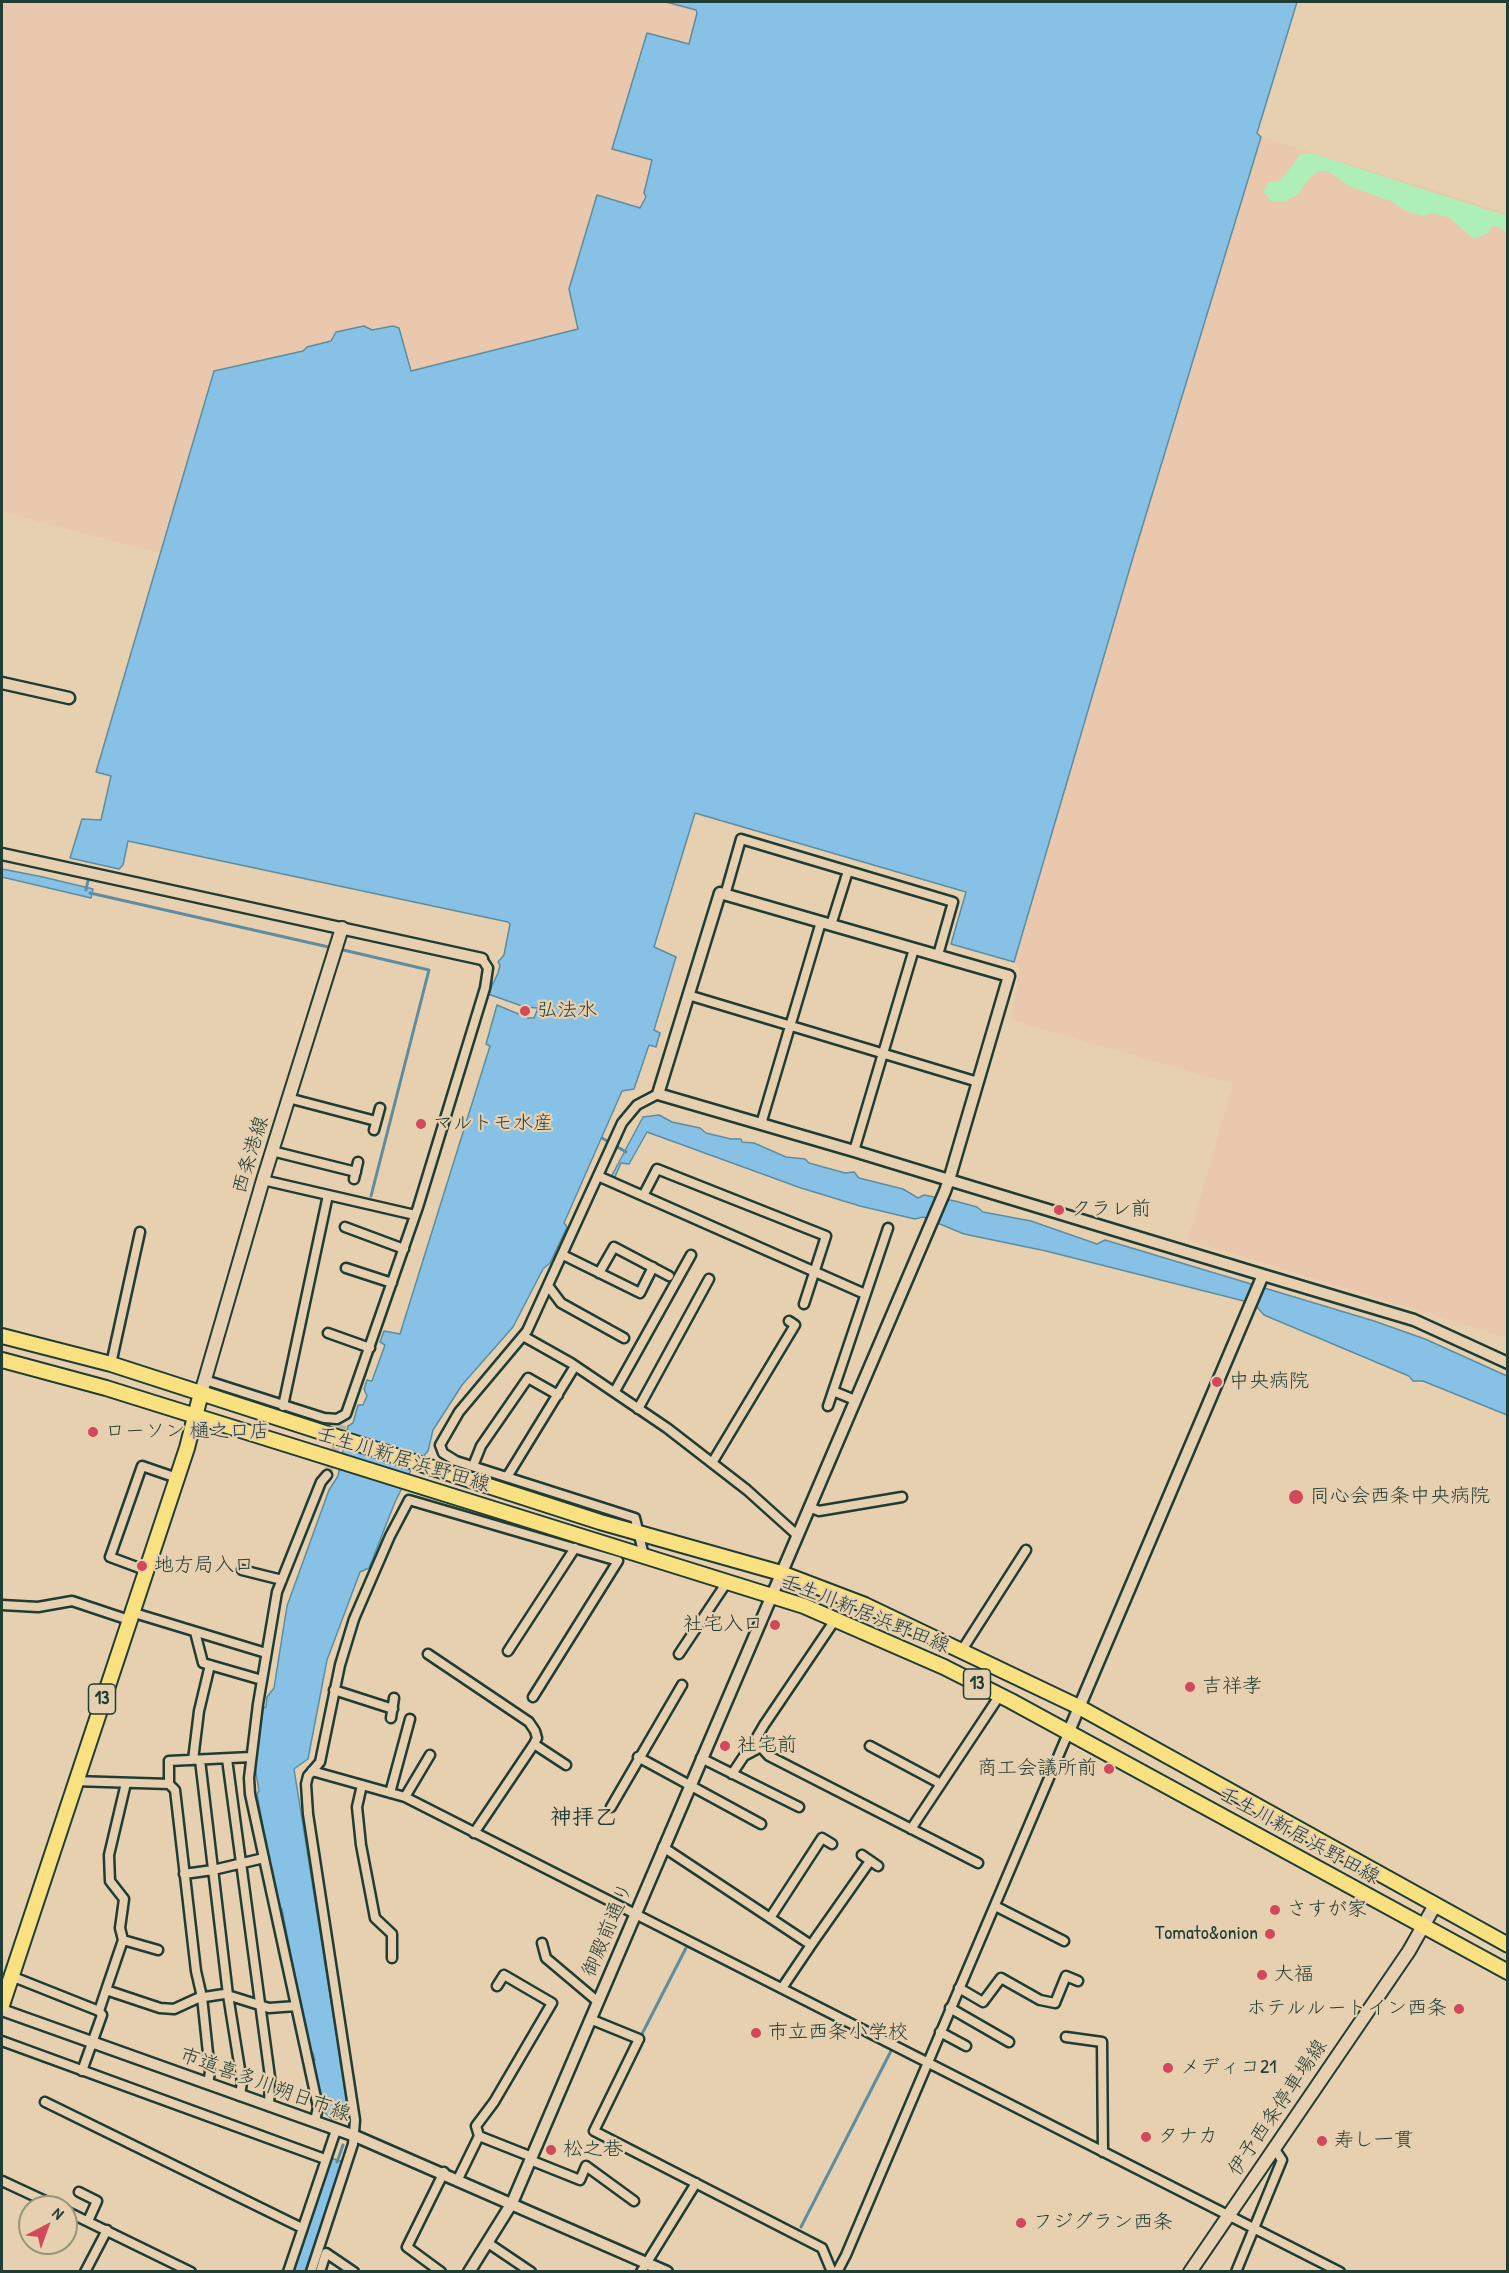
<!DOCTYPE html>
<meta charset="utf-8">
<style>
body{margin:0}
#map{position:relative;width:1509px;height:2273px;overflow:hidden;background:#e7d0b0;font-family:"Patrick Hand",sans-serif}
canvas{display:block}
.frame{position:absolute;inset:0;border:3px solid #1f3d34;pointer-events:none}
.north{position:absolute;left:18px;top:2195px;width:60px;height:60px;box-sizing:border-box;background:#e7d0b0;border:2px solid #97957e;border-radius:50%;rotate:41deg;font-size:16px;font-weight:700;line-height:24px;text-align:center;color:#1f3d34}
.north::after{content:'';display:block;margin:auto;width:21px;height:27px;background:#d1495b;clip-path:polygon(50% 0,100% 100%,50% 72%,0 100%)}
</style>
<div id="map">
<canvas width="1509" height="2273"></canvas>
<div class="frame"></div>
<div class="north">N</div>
</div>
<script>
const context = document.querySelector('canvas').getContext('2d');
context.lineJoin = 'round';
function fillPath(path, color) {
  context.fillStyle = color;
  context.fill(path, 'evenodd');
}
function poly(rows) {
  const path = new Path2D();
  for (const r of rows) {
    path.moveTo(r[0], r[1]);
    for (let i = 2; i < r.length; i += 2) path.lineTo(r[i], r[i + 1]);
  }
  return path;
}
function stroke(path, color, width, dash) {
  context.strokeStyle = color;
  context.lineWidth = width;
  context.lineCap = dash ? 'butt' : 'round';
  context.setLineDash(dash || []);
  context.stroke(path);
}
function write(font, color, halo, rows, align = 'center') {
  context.font = font + ' "Patrick Hand","Klee One",sans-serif';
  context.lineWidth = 4.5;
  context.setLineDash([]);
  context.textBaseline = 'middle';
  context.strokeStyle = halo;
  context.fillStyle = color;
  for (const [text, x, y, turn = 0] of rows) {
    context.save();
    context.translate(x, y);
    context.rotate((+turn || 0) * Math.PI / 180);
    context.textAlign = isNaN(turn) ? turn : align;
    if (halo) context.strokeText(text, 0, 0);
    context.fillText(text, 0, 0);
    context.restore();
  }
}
fillPath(poly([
 [2,2,666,2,696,10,697,13,689,44,647,34,612,149,652,160,644,193,646,197,640,208,597,195,569,289,578,329,411,371,402,335,399,328,393,326,336,336,331,341,307,347,303,351,214,371,160,553,2,512],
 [1261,137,1507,213,1507,1338,1188,1240,1233,1084,1011,1020,1020,969,1014,962,1134,554]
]), '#eac8ae');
fillPath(poly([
 [1311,153,1507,216,1507,232,1493,225,1488,233,1474,239,1450,218,1434,213,1424,216,1408,212,1391,201,1351,187,1328,171,1319,171,1310,177,1298,194,1286,201,1272,202,1263,192,1268,183,1281,180,1301,154]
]), '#aeefb7');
const water = poly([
 [666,2,1297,2,1257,133,1261,137,1134,554,1014,962,951,944,966,892,695,813,654,947,676,957,654,1030,660,1033,656,1047,649,1045,634,1089,622,1091,564,1223,567,1227,550,1263,543,1269,513,1327,462,1385,433,1430,428,1451,411,1470,395,1502,369,1568,360,1572,327,1660,308,1759,294,1769,349,2114,347,2119,332,2119,325,2113,317,2086,312,2061,315,2060,313,2053,310,2053,304,2024,282,1909,278,1909,257,1794,259,1791,255,1767,263,1708,266,1707,267,1697,274,1688,287,1606,329,1490,338,1476,348,1426,353,1423,358,1405,363,1405,367,1396,364,1389,367,1380,372,1381,385,1345,380,1342,384,1331,400,1334,490,1046,486,1044,497,1005,528,1018,534,1018,538,1008,525,1007,488,994,498,973,500,965,498,962,504,955,510,924,508,922,128,841,123,865,119,869,70,858,82,819,101,820,111,776,96,772,214,371,303,351,307,347,331,341,336,332,364,326,372,330,393,326,399,328,411,371,578,329,569,289,597,195,640,208,646,197,644,193,652,160,612,149,647,33,689,44,697,13,696,10,666,2],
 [2,869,43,877,93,889,91,898,2,877,2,869],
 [659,1115,672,1122,700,1128,706,1133,731,1139,741,1139,742,1142,754,1143,786,1157,805,1159,809,1163,845,1173,854,1172,859,1178,903,1189,918,1198,924,1195,955,1201,977,1207,983,1212,1031,1221,1097,1244,1105,1240,1374,1321,1425,1339,1507,1376,1507,1415,1423,1381,1413,1381,1409,1376,1264,1315,1257,1307,1244,1301,1046,1251,964,1234,923,1217,915,1219,860,1206,801,1188,647,1132,629,1164,621,1163,614,1179,611,1177,643,1117,659,1115],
 [328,2157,343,2162,305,2271,289,2272,328,2157]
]);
fillPath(water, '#87c2e6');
stroke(water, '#5d8d9f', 1.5);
stroke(poly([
 [86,890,89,876],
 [90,893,333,948],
 [339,949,429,970,371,1196],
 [602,1138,626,1152],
 [642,2034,687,1946,892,2049,801,2227],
 [337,2162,343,2145]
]), '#5d8d9f', 3);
stroke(poly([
 [327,1475,343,1425]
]), '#bfb397', 8, [8, 4]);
const minor = poly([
 [725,895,741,839,953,902,938,955],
 [831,925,848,871],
 [688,995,978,1082],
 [288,1098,376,1121],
 [761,1124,821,922],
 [374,1130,380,1108],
 [272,1151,356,1172],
 [854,1151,914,949],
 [598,1176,865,1294],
 [354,1179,358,1162],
 [263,1180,415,1215],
 [643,1196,657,1169,826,1236,804,1304],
 [345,1227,404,1249],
 [563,1255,640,1293,653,1267],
 [346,1268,392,1283],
 [599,1273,614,1247,669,1276],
 [549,1287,561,1303,624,1338],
 [328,1333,370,1348],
 [523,1336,571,1363,667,1428,747,1490,797,1535],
 [111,1364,140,1232],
 [205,1380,324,1418,337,1419,346,1414,418,1207,485,988,488,968,482,959],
 [615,1391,691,1255],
 [833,1391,855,1400],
 [283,1406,328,1195],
 [828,1406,888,1228],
 [638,1409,709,1279],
 [712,1463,795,1325,789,1321],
 [473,1466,481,1446,528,1378,558,1395],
 [507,1477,575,1366],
 [809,1507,819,1511,902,1497],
 [644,1556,635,1518,456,1461,443,1453,440,1445,459,1412,527,1331,622,1123,637,1105,658,1094],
 [145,1570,110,1557,142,1466,177,1478],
 [242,1570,282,1580],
 [2,1605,38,1607,72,1601,129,1620],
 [131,1612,266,1653],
 [835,1620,764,1725,757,1737,758,1744,769,1756,978,1863],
 [195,1632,203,1663,262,1680],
 [962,1650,1026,1550],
 [508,1651,575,1548],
 [428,1654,529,1722,535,1731,537,1738,534,1744,474,1833],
 [679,1654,727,1582],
 [334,1690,393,1709],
 [391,1718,394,1698],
 [534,1744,566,1765],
 [870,1746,941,1784],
 [638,1757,761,1824],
 [701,1758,799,1807],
 [227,1759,270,2077,269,2106],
 [193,1760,199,1711,210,1665],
 [200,1760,228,1995,242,2082,240,2096],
 [312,1771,405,1797,1340,2272],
 [732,1774,744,1756,761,1747],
 [74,1781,169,1784,169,1761,251,1757],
 [169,1784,175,1790,196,1971,202,1997,210,2072,208,2084],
 [362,1785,357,1807,361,1845,375,1918,392,1934,392,1958],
 [390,1793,410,1719],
 [405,1797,430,1755],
 [611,1807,682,1685],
 [911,1829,1000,1695],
 [663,1847,811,1945,782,1988],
 [862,1855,878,1866],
 [184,1874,213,1870,264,1858],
 [995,1906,1064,1941],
 [770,1918,822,1838,832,1844],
 [123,1940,158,1950],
 [542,1943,546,1958,597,2001],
 [811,1945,870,1861],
 [11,1976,99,2011,106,1990,160,2008,174,2009,198,1998,224,1994,269,2008,296,2006],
 [497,1986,504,1975,552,2003,494,2102,476,2126,479,2136,532,2157],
 [959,1988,983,2002,1001,1978,1040,2000,1055,2003,1066,1976,1078,1981],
 [106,1990,123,1940,120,1928,124,1899,110,1881,109,1855,126,1783],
 [950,2008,1009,2042],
 [590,2019,639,2039,594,2131,822,2248,832,2272],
 [940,2032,966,2046],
 [1066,2037,1102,2042,1103,2152],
 [2,2041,325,2159],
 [82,2071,102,2015,99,2011],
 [45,2102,302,2228],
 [315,2121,318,2107,250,1794,249,1778,258,1704,277,1592,321,1482,327,1475],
 [530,2160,580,2180,586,2166,634,2201],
 [458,2179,479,2136],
 [2,2181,58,2207],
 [79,2192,97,2201,88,2221],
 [66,2211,191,2272],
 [488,2243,531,2272],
 [85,2272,107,2230],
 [288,2272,336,2130],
 [311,2272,353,2144,355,2120,308,1814,306,1784,308,1776,320,1762,340,1665,354,1619,390,1536,409,1500,618,1561,533,1697],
 [320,2272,326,2253,354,2272],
 [441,2272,407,2247,444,2172],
 [641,2272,696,2183],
 [837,2272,846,2255,1069,1731],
 [1236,2272,1282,2160,1274,2148]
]);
const tertiary = poly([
 [2,683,69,698],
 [2,854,482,959],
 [1069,1731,1263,1275],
 [2,2010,355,2136,667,2272],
 [469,2272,512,2203,945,1191,949,1180,1009,976,720,893,658,1094,854,1151,949,1180,1263,1275,1414,1320,1508,1363]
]);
const secondary = poly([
 [201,1393,263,1180,342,928],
 [1190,2272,1409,1951,1435,1905]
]);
const primary = poly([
 [2,1336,111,1364,600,1522,781,1573,865,1605,1079,1707,1508,1945],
 [2,1360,106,1388,804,1606,944,1667,1011,1701,1508,1972],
 [2,2005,187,1448,201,1393]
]);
stroke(minor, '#1f3d34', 13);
stroke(tertiary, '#1f3d34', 15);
stroke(secondary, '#1f3d34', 16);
stroke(primary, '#1f3d34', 18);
stroke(minor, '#e7d0b0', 8);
stroke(tertiary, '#e7d0b0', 10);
stroke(secondary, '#e7d0b0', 12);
stroke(primary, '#f9e181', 14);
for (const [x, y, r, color] of [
 [525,1011,6,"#d1495b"],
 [421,1124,6,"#d1495b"],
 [1059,1210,6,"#d1495b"],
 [1217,1382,6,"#d1495b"],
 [93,1432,6,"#d1495b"],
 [1296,1497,8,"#d1495b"],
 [142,1566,6,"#d1495b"],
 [775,1625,6,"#d1495b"],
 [1190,1687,6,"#d1495b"],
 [725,1746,6,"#d1495b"],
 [1109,1769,6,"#d1495b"],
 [1275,1910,6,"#d1495b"],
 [1270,1934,6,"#d1495b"],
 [1262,1975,6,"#d1495b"],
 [1459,2009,6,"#d1495b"],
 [756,2033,6,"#d1495b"],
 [1168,2068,6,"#d1495b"],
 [1146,2137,6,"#d1495b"],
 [1322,2141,6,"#d1495b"],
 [551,2150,6,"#d1495b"],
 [1021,2223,6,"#d1495b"]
]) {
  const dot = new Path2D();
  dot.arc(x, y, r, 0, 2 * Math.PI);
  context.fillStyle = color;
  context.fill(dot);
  stroke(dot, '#e7d0b0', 2);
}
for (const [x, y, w] of [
 [977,1684,27],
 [102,1699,27]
]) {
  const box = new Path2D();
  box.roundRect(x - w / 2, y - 15, w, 30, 4.5);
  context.fillStyle = '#e7d0b0';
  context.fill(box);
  stroke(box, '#1f3d34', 1.5);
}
write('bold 18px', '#1f3d34', null, [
 ["13",977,1684],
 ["13",102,1699]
]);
write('20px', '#1f3d34', '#e7d0b0', [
 ["弘法水",537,1011],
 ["マルトモ水産",433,1124],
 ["クラレ前",1071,1210],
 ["中央病院",1229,1382],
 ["ローソン 樋之口店",105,1432],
 ["同心会西条中央病院",1310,1497],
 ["地方局入口",154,1566],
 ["社宅入口",763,1625,"right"],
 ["吉祥孝",1202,1687],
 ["社宅前",737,1746],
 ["商工会議所前",1097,1769,"right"],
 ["さすが家",1287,1910],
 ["Tomato&onion",1258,1934,"right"],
 ["大福",1274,1975],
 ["ホテルルートイン西条",1447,2009,"right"],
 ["市立西条小学校",768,2033],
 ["メディコ21",1180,2068],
 ["タナカ",1158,2137],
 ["寿し一貫",1334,2141],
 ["松之巷",563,2150],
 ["フジグラン西条",1033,2223]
], 'left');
write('20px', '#1f3d34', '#e7d0b0', [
 ["西条港線",251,1155,-73],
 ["壬生川新居浜野田線",403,1460,17],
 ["壬生川新居浜野田線",865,1614,22],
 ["壬生川新居浜野田線",1299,1836,29],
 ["御殿前通り",608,1930,-67],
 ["市道喜多川朔日市線",265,2085,20],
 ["伊予西条停車場線",1278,2108,-56]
]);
write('bold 22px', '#1f3d34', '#e7d0b0', [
 ["神拝乙",583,1818]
]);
</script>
